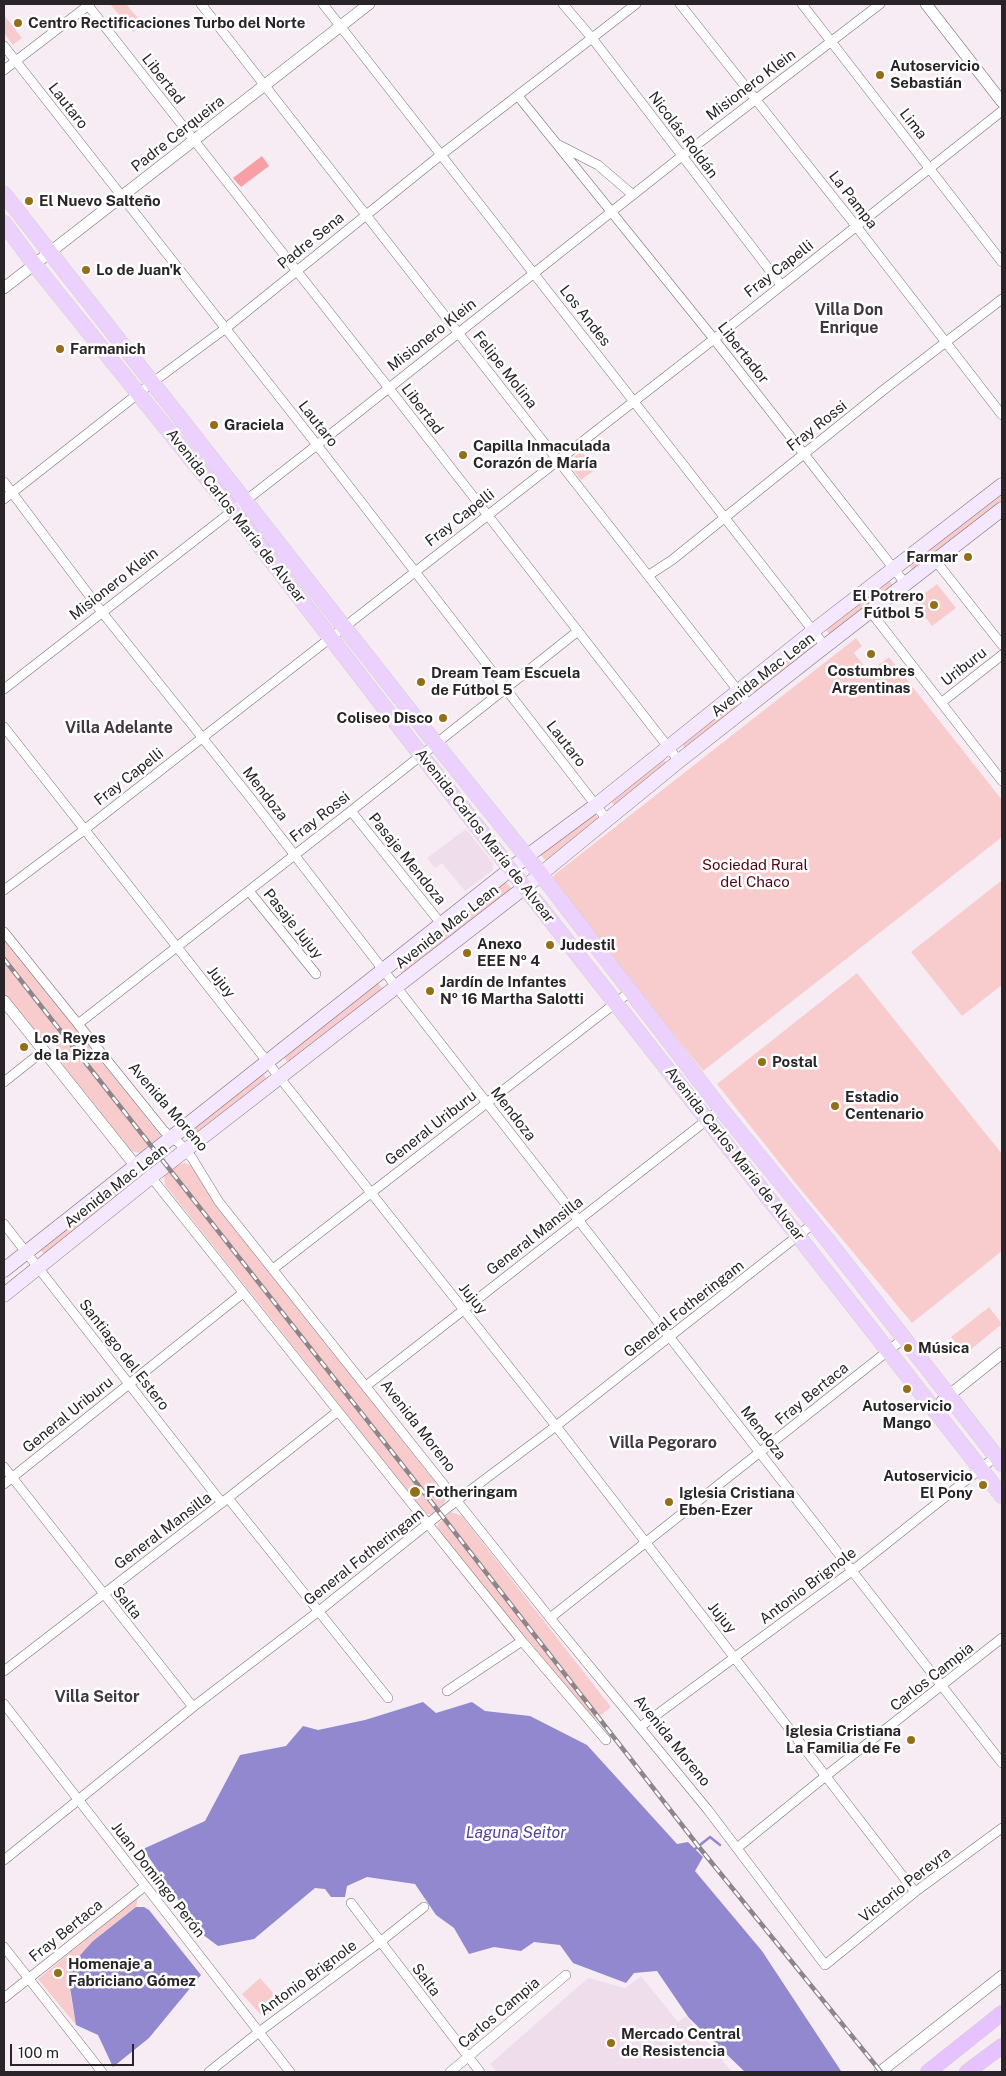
<!DOCTYPE html>
<meta charset="utf-8">
<style>
body{margin:0}
#map{position:relative;width:1006px;height:2076px;overflow:hidden;background:#f7ecf4;font-family:"Public Sans",sans-serif}
canvas{display:block}
.frame{position:absolute;inset:0;border:5px solid #282427;pointer-events:none}
.scale{position:absolute;left:10px;top:2044px;width:124px;height:22px;box-sizing:border-box;border:2px solid #282427;border-top:0;padding-left:6px;font-size:15px;line-height:18px;white-space:nowrap;color:#282427;-webkit-text-stroke:4px #fff;paint-order:stroke}
</style>
<div id="map">
<canvas width="1006" height="2076"></canvas>
<div class="frame"></div>
<div class="scale">100 m</div>
</div>
<script>
const context = document.querySelector('canvas').getContext('2d');
context.lineJoin = 'round';
function fillPath(path, color) {
  context.fillStyle = color;
  context.fill(path, 'evenodd');
}
function poly(rows) {
  const path = new Path2D();
  for (const r of rows) {
    path.moveTo(r[0], r[1]);
    for (let i = 2; i < r.length; i += 2) path.lineTo(r[i], r[i + 1]);
  }
  return path;
}
function stroke(path, color, width, dash) {
  context.strokeStyle = color;
  context.lineWidth = width;
  context.lineCap = dash ? 'butt' : 'round';
  context.setLineDash(dash || []);
  context.stroke(path);
}
function write(font, color, halo, rows, align = 'center') {
  context.font = font + ' "Public Sans",sans-serif';
  context.lineWidth = 5;
  context.setLineDash([]);
  context.textBaseline = 'middle';
  context.strokeStyle = halo;
  context.fillStyle = color;
  for (const [text, x, y, turn = 0] of rows) {
    context.save();
    context.translate(x, y);
    context.rotate((+turn || 0) * Math.PI / 180);
    context.textAlign = isNaN(turn) ? turn : align;
    if (halo) context.strokeText(text, 0, 0);
    context.fillText(text, 0, 0);
    context.restore();
  }
}
fillPath(poly([
 [466,829,493,863,493,870,465,891,442,863,435,868,427,858],
 [641,1976,678,2022,686,2016,732,2072,497,2072,490,2064,588,1978,625,1988]
]), '#efddeb');
fillPath(poly([
 [110,4,126,4,143,24,133,32],
 [4,15,22,38,13,45,4,33],
 [582,451,596,469,581,480,567,462],
 [1002,495,1002,504,913,571,909,565],
 [889,580,894,587,831,636,826,630],
 [937,584,956,608,932,626,913,602],
 [856,638,862,646,854,653,869,672,889,657,1002,800,1002,837,703,1071,553,882,554,875],
 [810,642,815,649,756,695,751,688],
 [734,702,739,709,686,750,681,743],
 [662,758,668,765,615,806,609,799],
 [593,812,599,819,546,861,540,854],
 [1002,880,1002,985,962,1016,911,952],
 [506,882,513,890,408,972,402,974,398,970,400,965],
 [4,939,161,1136,139,1153,131,1151,53,1052,56,1046,50,1039,40,1041,4,994],
 [857,973,1002,1154,1002,1251,912,1323,797,1185,717,1084],
 [376,981,383,989,289,1064,282,1055],
 [262,1072,268,1080,189,1141,183,1134],
 [184,1163,193,1166,209,1194,446,1496,444,1506,434,1514,426,1514,165,1185,164,1176,174,1167],
 [131,1173,138,1181,45,1256,40,1249],
 [989,1307,1002,1324,965,1354,951,1337],
 [451,1512,462,1516,611,1707,594,1720,441,1534,437,1525],
 [138,1897,136,1907,93,1941,70,1992,76,2025,38,1979],
 [260,1978,281,2002,264,2018,242,1994]
]), '#f8cccd');
fillPath(poly([
 [262,156,269,166,241,187,233,178]
]), '#f79fa4');
fillPath(poly([
 [423,1702,436,1713,472,1702,485,1711,530,1716,587,1745,677,1844,688,1842,703,1857,695,1871,762,1951,841,2071,840,2072,745,2072,689,2018,657,1971,634,1973,626,1983,573,1963,560,1945,534,1942,521,1951,494,1947,469,1954,454,1928,436,1915,415,1884,367,1877,347,1886,345,1897,331,1897,325,1889,315,1888,254,1939,218,1946,202,1934,143,1849,205,1821,240,1755,286,1746,303,1726,318,1730,365,1720],
 [136,1907,144,1907,149,1910,201,1975,149,2038,113,2067,98,2035,76,2025,68,1975,74,1962,93,1941]
]), '#9188cf');
stroke(poly([
 [695,1849,710,1837,720,1845]
]), '#9188cf', 2.5);
const minor = poly([
 [87,4,388,387,679,761],
 [201,4,750,706],
 [323,4,825,646],
 [563,4,592,38,781,285],
 [680,4,856,226,1002,415],
 [802,4,1002,262],
 [4,46,317,445,608,821],
 [4,70,90,4],
 [518,96,714,339,905,583],
 [559,145,598,165,633,195],
 [4,482,101,611,249,796,384,971,1002,1763],
 [4,499,153,382,226,328,442,154,636,4],
 [935,560,1002,645],
 [649,575,672,560,886,388,1002,299],
 [870,611,1002,781],
 [4,689,317,445,682,156,880,4],
 [942,702,1002,655],
 [4,727,280,1078,556,1426,915,1892],
 [351,811,442,925],
 [4,890,84,830,714,339,1002,111],
 [249,891,316,974],
 [4,932,164,1131,179,1143,192,1158,219,1202,550,1618,708,1810,825,1965,915,1892,1002,1828],
 [78,1024,351,811,578,631],
 [4,1082,43,1051],
 [151,1177,428,1524,522,1641,606,1740],
 [4,1224,222,1503],
 [273,1269,631,991],
 [366,1386,721,1109],
 [4,1467,193,1707],
 [4,1484,243,1293],
 [228,1498,388,1698],
 [550,1618,903,1339],
 [4,1671,228,1498,337,1412],
 [447,1691,522,1641],
 [4,1704,290,2072],
 [640,1727,852,1571,989,1462],
 [737,1848,827,1775,1002,1638],
 [4,1860,193,1707,319,1611,456,1501,556,1426,814,1223],
 [351,1903,480,2072],
 [4,1947,102,2072],
 [4,1998,145,1886],
 [209,2072,259,2032,380,1942,424,1907],
 [450,2072,566,1975]
]);
const tertiary = poly([
 [926,4,1002,102],
 [4,288,369,4],
 [4,1001,135,1165],
 [942,1401,1002,1353],
 [880,2072,1002,1976]
]);
const secondary = poly([
 [4,1270,526,857,596,805,813,631,1002,485],
 [4,1295,151,1177,525,887,679,761,815,654,1002,509]
]);
const primary = poly([
 [4,194,436,744,540,873,721,1109,829,1242,1002,1464],
 [4,223,34,264,232,510,421,755,1002,1496]
]);
const trunk = poly([
 [928,2072,1002,2013],
 [967,2072,1002,2046]
]);
stroke(minor, '#797077', 10);
stroke(tertiary, '#797077', 12);
stroke(secondary, '#797077', 15);
stroke(primary, '#d0cfcf', 16);
stroke(trunk, '#d0cfcf', 16);
stroke(minor, '#fff', 9);
stroke(tertiary, '#fff', 11);
stroke(secondary, '#f5e8fe', 14);
stroke(primary, '#ecd1fe', 15);
stroke(trunk, '#e6c2fe', 15);
const rail = poly([
 [4,959,422,1490,699,1847,881,2072]
]);
stroke(rail, '#8c858a', 4.5);
stroke(rail, '#fff', 2.5, [8]);
for (const [x, y, r, color] of [
 [18,23,5,"#956e18"],
 [880,75,5,"#956e18"],
 [29,201,5,"#956e18"],
 [86,270,5,"#956e18"],
 [60,349,5,"#956e18"],
 [214,425,5,"#956e18"],
 [463,455,5,"#956e18"],
 [968,557,5,"#956e18"],
 [934,605,5,"#956e18"],
 [871,654,5,"#956e18"],
 [421,682,5,"#956e18"],
 [443,718,5,"#956e18"],
 [550,945,5,"#956e18"],
 [467,953,5,"#956e18"],
 [430,991,5,"#956e18"],
 [24,1047,5,"#956e18"],
 [762,1062,5,"#956e18"],
 [835,1106,5,"#956e18"],
 [908,1348,5,"#956e18"],
 [907,1389,5,"#956e18"],
 [983,1485,5,"#956e18"],
 [415,1492,6,"#956e18"],
 [669,1502,5,"#956e18"],
 [911,1740,5,"#956e18"],
 [58,1973,5,"#956e18"],
 [611,2043,5,"#956e18"]
]) {
  const dot = new Path2D();
  dot.arc(x, y, r, 0, 2 * Math.PI);
  context.fillStyle = color;
  context.fill(dot);
  stroke(dot, '#fff', 2);
}
write('bold 15px', '#282427', '#fff', [
 ["Centro Rectificaciones Turbo del Norte",28,23],
 ["Autoservicio",890,66],
 ["Sebastián",890,83],
 ["El Nuevo Salteño",39,201],
 ["Lo de Juan'k",96,270],
 ["Farmanich",70,349],
 ["Graciela",224,425],
 ["Capilla Inmaculada",473,446],
 ["Corazón de María",473,463],
 ["Farmar",958,557,"right"],
 ["El Potrero",924,596,"right"],
 ["Fútbol 5",924,613,"right"],
 ["Costumbres",871,671,"center"],
 ["Argentinas",871,688,"center"],
 ["Dream Team Escuela",431,673],
 ["de Fútbol 5",431,690],
 ["Coliseo Disco",433,718,"right"],
 ["Anexo",477,944],
 ["EEE Nº 4",477,961],
 ["Judestil",560,945],
 ["Jardín de Infantes",440,982],
 ["Nº 16 Martha Salotti",440,999],
 ["Los Reyes",34,1038],
 ["de la Pizza",34,1055],
 ["Postal",772,1062],
 ["Estadio",845,1097],
 ["Centenario",845,1114],
 ["Música",918,1348],
 ["Autoservicio",907,1406,"center"],
 ["Mango",907,1423,"center"],
 ["Autoservicio",973,1476,"right"],
 ["El Pony",973,1493,"right"],
 ["Fotheringam",426,1492],
 ["Iglesia Cristiana",679,1493],
 ["Eben-Ezer",679,1510],
 ["Iglesia Cristiana",901,1731,"right"],
 ["La Familia de Fe",901,1748,"right"],
 ["Homenaje a",68,1964],
 ["Fabriciano Gómez",68,1981],
 ["Mercado Central",621,2034],
 ["de Resistencia",621,2051]
], 'left');
write('15px', '#282427', '#fff', [
 ["Libertad",163,79,52],
 ["Misionero Klein",751,85,-37],
 ["Lautaro",68,106,52],
 ["Lima",913,124,52],
 ["Padre Cerqueira",178,134,-38],
 ["Nicolás Roldán",683,135,53],
 ["La Pampa",853,200,52],
 ["Padre Sena",311,241,-39],
 ["Fray Capelli",779,269,-38],
 ["Los Andes",585,316,52],
 ["Misionero Klein",432,335,-38],
 ["Libertador",743,353,52],
 ["Felipe Molina",505,370,52],
 ["Libertad",422,409,53],
 ["Lautaro",318,424,52],
 ["Fray Rossi",817,426,-38],
 ["Avenida Carlos María de Alvear",236,516,52],
 ["Fray Capelli",460,518,-38],
 ["Misionero Klein",114,584,-38],
 ["Uriburu",964,667,-38],
 ["Avenida Mac Lean",763,675,-38],
 ["Lautaro",566,744,52],
 ["Fray Capelli",129,777,-38],
 ["Mendoza",265,794,52],
 ["Fray Rossi",320,817,-38],
 ["Avenida Carlos María de Alvear",485,836,52],
 ["Pasaje Mendoza",407,859,51],
 ["Pasaje Jujuy",293,924,51],
 ["Avenida Mac Lean",447,927,-38],
 ["Jujuy",221,982,52],
 ["Avenida Moreno",168,1107,49],
 ["Mendoza",513,1114,52],
 ["General Uriburu",431,1128,-38],
 ["Avenida Carlos María de Alvear",735,1154,52],
 ["Avenida Mac Lean",116,1186,-38],
 ["General Mansilla",535,1236,-38],
 ["Jujuy",473,1299,51],
 ["General Fotheringam",684,1309,-38],
 ["Santiago del Estero",124,1355,52],
 ["Fray Bertaca",812,1394,-39],
 ["General Uriburu",68,1415,-39],
 ["Avenida Moreno",418,1426,52],
 ["Mendoza",763,1433,52],
 ["General Mansilla",163,1531,-37],
 ["General Fotheringam",364,1557,-38],
 ["Antonio Brignole",808,1586,-37],
 ["Salta",127,1603,51],
 ["Jujuy",722,1618,51],
 ["Carlos Campia",932,1677,-38],
 ["Avenida Moreno",672,1741,51],
 ["Juan Domingo Perón",158,1880,52],
 ["Victorio Pereyra",905,1885,-38],
 ["Fray Bertaca",66,1931,-39],
 ["Antonio Brignole",308,1978,-36],
 ["Salta",426,1980,53],
 ["Carlos Campia",499,2013,-40]
]);
write('15px', '#540617', '#fff', [
 ["Sociedad Rural",755,865],
 ["del Chaco",755,882]
]);
write('bold 16px', '#41393f', '#fff', [
 ["Villa Don",849,310],
 ["Enrique",849,328],
 ["Villa Adelante",119,728],
 ["Villa Pegoraro",663,1443],
 ["Villa Seitor",97,1697]
]);
write('italic 16px', '#544399', '#fff', [
 ["Laguna Seitor",516,1833]
]);
</script>
